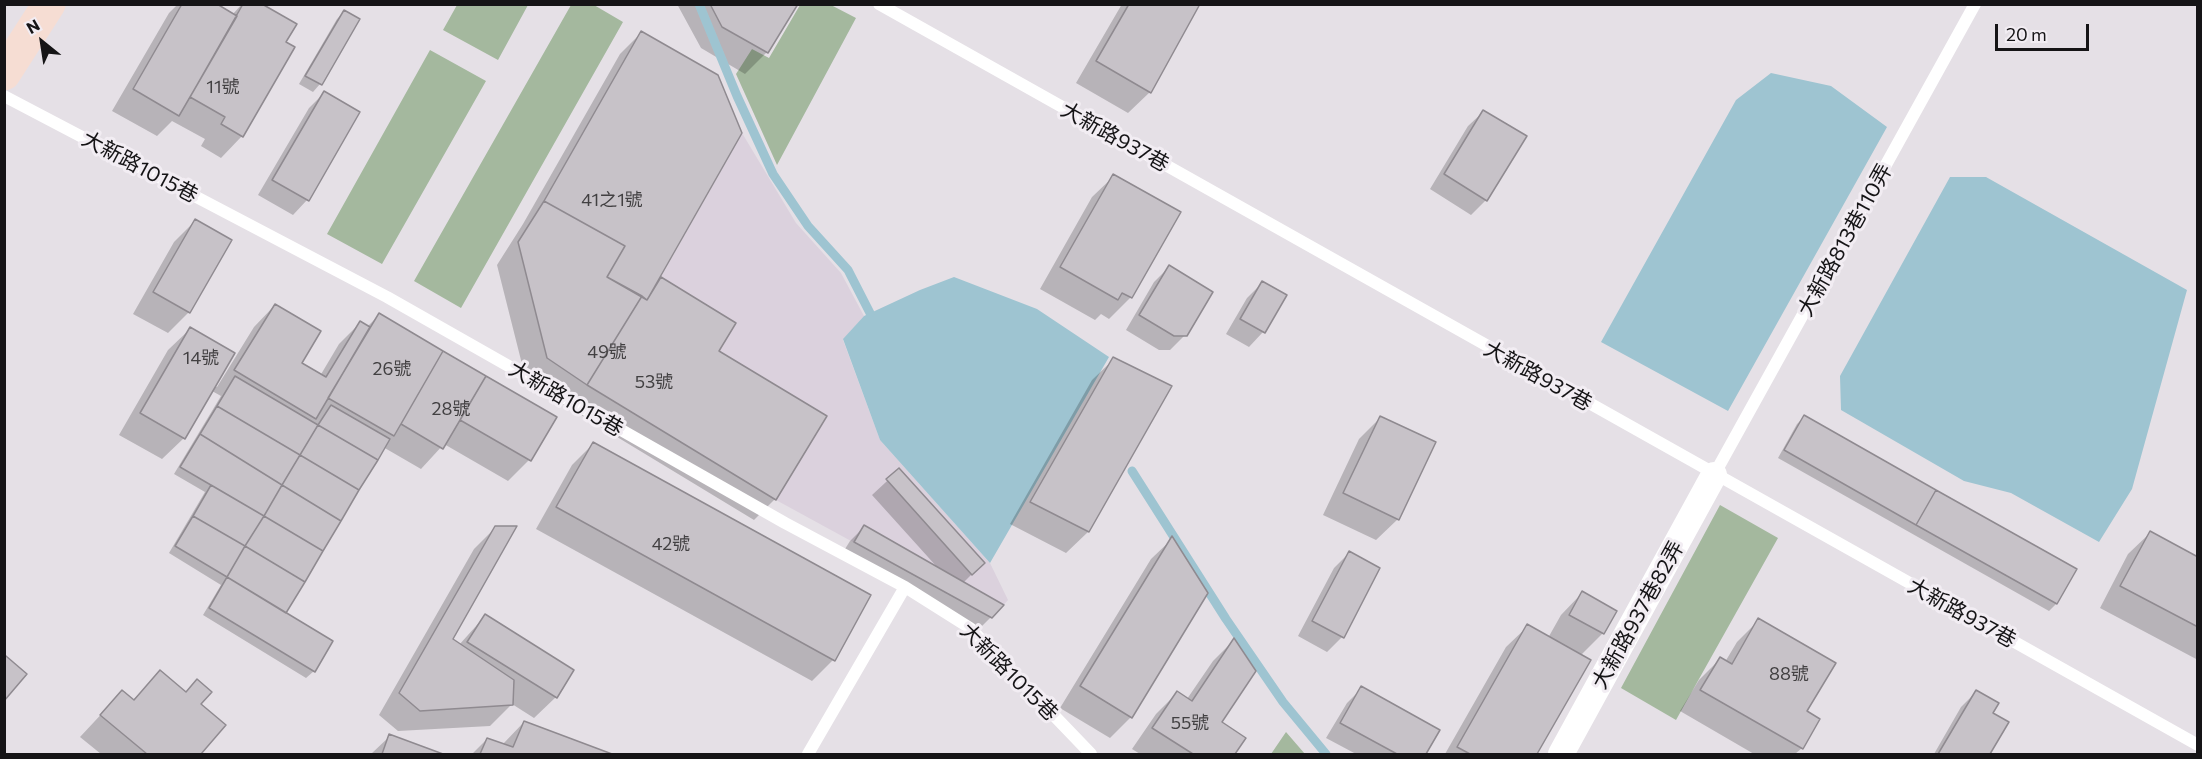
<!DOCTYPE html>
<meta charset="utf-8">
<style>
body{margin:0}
#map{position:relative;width:2202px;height:759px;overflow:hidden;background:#e5e0e6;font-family:Commissioner,sans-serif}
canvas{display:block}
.frame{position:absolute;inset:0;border:6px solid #151416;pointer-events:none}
.north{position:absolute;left:12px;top:12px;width:60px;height:60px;-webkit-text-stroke:4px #f2edf3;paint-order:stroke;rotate:330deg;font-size:16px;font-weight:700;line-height:24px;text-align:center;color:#151416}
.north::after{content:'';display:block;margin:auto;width:21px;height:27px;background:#151416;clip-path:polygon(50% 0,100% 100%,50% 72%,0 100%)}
.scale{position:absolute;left:1995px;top:24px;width:94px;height:27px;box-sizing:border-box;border:3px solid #151416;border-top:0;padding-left:8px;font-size:18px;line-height:21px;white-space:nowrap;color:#151416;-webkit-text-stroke:4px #f2edf3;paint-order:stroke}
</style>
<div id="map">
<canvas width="2202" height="759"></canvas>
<div class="frame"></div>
<div class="north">N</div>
<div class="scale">20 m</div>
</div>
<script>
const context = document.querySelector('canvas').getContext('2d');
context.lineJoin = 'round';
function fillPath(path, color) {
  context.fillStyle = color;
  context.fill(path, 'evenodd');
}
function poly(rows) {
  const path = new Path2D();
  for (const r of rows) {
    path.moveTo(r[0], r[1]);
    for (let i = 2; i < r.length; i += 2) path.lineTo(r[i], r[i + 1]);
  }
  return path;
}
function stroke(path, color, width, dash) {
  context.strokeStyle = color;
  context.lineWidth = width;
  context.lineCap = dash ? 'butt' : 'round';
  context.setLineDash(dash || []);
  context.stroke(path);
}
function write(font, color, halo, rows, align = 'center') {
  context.font = font + ' Commissioner,"Noto Sans TC",sans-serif';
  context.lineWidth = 6;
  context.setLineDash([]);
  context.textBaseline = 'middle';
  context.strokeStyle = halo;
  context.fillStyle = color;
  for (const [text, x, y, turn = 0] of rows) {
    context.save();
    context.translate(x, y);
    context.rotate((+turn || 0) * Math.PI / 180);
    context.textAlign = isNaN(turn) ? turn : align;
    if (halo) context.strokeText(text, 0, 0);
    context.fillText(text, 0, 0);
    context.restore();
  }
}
fillPath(poly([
 [742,133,796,223,841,273,864,316,843,340,880,440,990,563,1008,600,992,618,776,500,827,416,719,351,735,323,661,277]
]), '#dbd1dd');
fillPath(poly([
 [457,5,457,4,528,5,498,60,443,30],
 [571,5,594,5,623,22,461,308,414,281],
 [800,5,831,5,856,18,777,165,736,74,752,49,769,58],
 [430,50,486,81,382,264,327,234],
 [1720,505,1778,538,1676,720,1621,688],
 [1286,732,1305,754,1271,754]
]), '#a4b89e');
fillPath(poly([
 [1771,73,1831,86,1887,127,1728,411,1601,342,1736,100],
 [1950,177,1986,177,2187,290,2132,489,2099,542,2011,493,1964,481,1841,410,1840,376],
 [954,277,1037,309,1109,357,990,563,880,440,843,339,864,316,920,290]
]), '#9ec4d1');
fillPath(poly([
 [178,4,214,4,232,15,242,4,259,4,284,43,242,136,221,158,201,146,205,139,172,121,157,136,112,111,169,13],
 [677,4,796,4,767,52,745,74,701,48],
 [1122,4,1198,4,1150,92,1128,113,1076,83],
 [344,12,358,19,320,84,313,92,299,84,337,19],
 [641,33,659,278,734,323,717,351,775,499,754,520,566,406,526,380,497,265,523,224,620,54],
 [324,93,358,112,307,200,293,215,258,195,309,108],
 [1483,112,1486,200,1471,215,1430,189,1468,126],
 [1114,176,1131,297,1109,319,1101,314,1095,320,1040,289,1092,197],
 [195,221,189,312,168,333,133,314,174,242],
 [1169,267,1185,335,1170,350,1159,350,1126,330,1154,282],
 [1262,283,1285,296,1263,332,1249,347,1226,334,1247,298],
 [275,305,300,364,320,376,339,344,360,323,367,327,379,315,555,418,529,460,508,481,444,444,421,469,383,447,284,613,314,671,306,678,203,615,221,585,169,553,205,492,174,474,221,396,212,391,184,438,162,459,119,435,168,350,190,329,215,386,217,387,254,327],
 [1114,359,1170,387,1088,532,1066,553,1010,524,1092,380],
 [1804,417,2075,570,2056,604,2049,611,1778,458,1797,424],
 [1380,418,1398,519,1376,540,1323,515,1359,439],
 [593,444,869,596,833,660,812,681,536,529,572,465],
 [899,470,983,563,963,583,991,617,976,632,840,557,850,541,865,526,937,567,872,495],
 [496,527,451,640,459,645,485,616,556,697,534,718,512,704,490,726,398,731,379,715,474,549],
 [2150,533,2198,558,2198,660,2100,608,2128,554],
 [1172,539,1131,717,1110,738,1060,708,1151,559],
 [1349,553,1342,637,1327,652,1298,636,1334,568],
 [1582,593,1603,633,1580,656,1589,661,1535,754,1445,754,1506,647,1528,626,1548,638,1561,615],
 [1759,620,1805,712,1802,748,1795,754,1754,754,1680,711,1699,680,1720,659,1725,662,1737,642],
 [1234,640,1220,722,1244,738,1233,754,1140,754,1132,749,1156,714,1177,693,1187,699,1213,661],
 [160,672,185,693,197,681,199,704,224,725,199,754,101,754,80,737,122,692,132,701],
 [1362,688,1438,730,1424,754,1356,754,1326,738,1347,703],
 [1976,692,1991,714,2007,723,1988,754,1934,754,1961,707],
 [524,722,608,754,472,754,487,739,503,744],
 [390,736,439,754,371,754]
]), '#0003');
stroke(poly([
 [699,4,737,96,773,174,808,226,848,270,870,313],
 [1132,471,1226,619,1283,702,1326,754]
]), '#9ec4d1', 9);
const building = poly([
 [182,4,217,4,237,16,179,116,133,89,182,4],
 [243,4,262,4,297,24,286,42,295,47,243,137,221,124,225,117,190,97,243,4],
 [710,4,798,4,768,53,722,27,710,4],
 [1129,4,1200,4,1151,93,1096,61,1129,4],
 [344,10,360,19,322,85,305,76,344,10],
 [641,31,718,75,742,133,647,300,607,277,625,246,544,201,641,31],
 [324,91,360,112,309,201,272,180,324,91],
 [1483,110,1527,136,1487,201,1444,174,1483,110],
 [1113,174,1181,212,1132,298,1122,293,1118,300,1060,267,1113,174],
 [544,201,625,246,607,277,642,296,587,385,547,358,518,242,544,201],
 [195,219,232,240,190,313,153,292,195,219],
 [1169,265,1213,292,1187,336,1174,336,1139,315,1169,265],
 [661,277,736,323,719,351,827,416,776,500,587,385,642,296,647,300,661,277],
 [1262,281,1287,295,1265,333,1240,319,1262,281],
 [275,304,321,331,302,363,326,377,360,321,370,327,316,419,234,370,275,304],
 [379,313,443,351,394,436,328,398,379,313],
 [190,327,235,353,185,439,140,413,190,327],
 [443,351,486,376,443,449,401,424,443,351],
 [1113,357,1172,386,1089,532,1030,502,1113,357],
 [235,376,318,425,300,455,217,406,235,376],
 [486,376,557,417,531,461,460,420,486,376],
 [331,405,390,439,378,460,318,425,331,405],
 [217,406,300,455,282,485,200,434,217,406],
 [1804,415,1936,490,1916,525,1784,450,1804,415],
 [1380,416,1436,442,1399,520,1343,493,1380,416],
 [318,425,378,460,359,490,300,455,318,425],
 [200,434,282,485,264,516,180,467,200,434],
 [593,442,871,595,835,661,556,507,593,442],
 [300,455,359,490,341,521,282,485,300,455],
 [899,468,985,563,972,575,886,479,899,468],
 [211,485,264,516,245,546,193,516,211,485],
 [282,485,341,521,323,551,264,516,282,485],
 [1936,490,2077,569,2057,604,1916,525,1936,490],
 [193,516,245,546,227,577,175,546,193,516],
 [264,516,323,551,305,582,245,546,264,516],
 [864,525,1004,605,992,618,854,542,864,525],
 [495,526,517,526,453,639,514,680,513,705,420,711,399,693,495,526],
 [2150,531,2198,557,2198,627,2120,586,2150,531],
 [1172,536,1208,593,1132,718,1080,686,1172,536],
 [245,546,305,582,286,613,227,577,245,546],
 [1349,551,1380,568,1344,638,1312,621,1349,551],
 [227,577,333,641,315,672,209,608,227,577],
 [1582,591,1617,611,1604,634,1569,615,1582,591],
 [485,614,574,670,557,698,467,642,485,614],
 [1758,618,1836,663,1807,711,1820,719,1803,749,1700,690,1720,657,1732,664,1758,618],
 [1527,624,1591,660,1537,754,1470,754,1457,747,1527,624],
 [1234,638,1256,671,1222,722,1246,738,1235,754,1193,754,1152,728,1177,691,1192,701,1234,638],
 [6,656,27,674,4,701,4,658,6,656],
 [160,670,186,692,197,679,212,692,201,704,226,725,201,754,147,754,100,715,122,690,134,700,160,670],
 [1361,686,1440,730,1426,754,1397,754,1340,723,1361,686],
 [1976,690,1999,703,1993,713,2009,722,1990,754,1938,754,1976,690],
 [524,721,612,754,480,754,487,738,513,747,524,721],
 [389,734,443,754,382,754,389,734]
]);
fillPath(building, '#c7c2c8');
stroke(building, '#8f8a90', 1.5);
stroke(poly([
 [879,4,2198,745],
 [4,96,387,297,785,523,905,587,970,628,1091,754],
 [1714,475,1975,4],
 [808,754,905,587]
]), '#fff', 12);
stroke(poly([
 [1561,754,1714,475]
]), '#fff', 26);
stroke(poly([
 [4,74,49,4]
]), '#f6ddd3', 33);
write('18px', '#424042', null, [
 ["11號",223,87],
 ["41之1號",612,200],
 ["49號",607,352],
 ["14號",201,358],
 ["26號",392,369],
 ["53號",654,382],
 ["28號",451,409],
 ["42號",671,544],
 ["88號",1789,674],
 ["55號",1190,723]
]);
write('21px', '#151416', '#f2edf3', [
 ["大新路937巷",1115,137,29],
 ["大新路1015巷",140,167,28],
 ["大新路813巷110弄",1845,240,-61],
 ["大新路937巷",1538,376,29],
 ["大新路1015巷",566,399,30],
 ["大新路937巷",1962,613,29],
 ["大新路937巷82弄",1638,615,-61],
 ["大新路1015巷",1009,672,45]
]);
</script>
